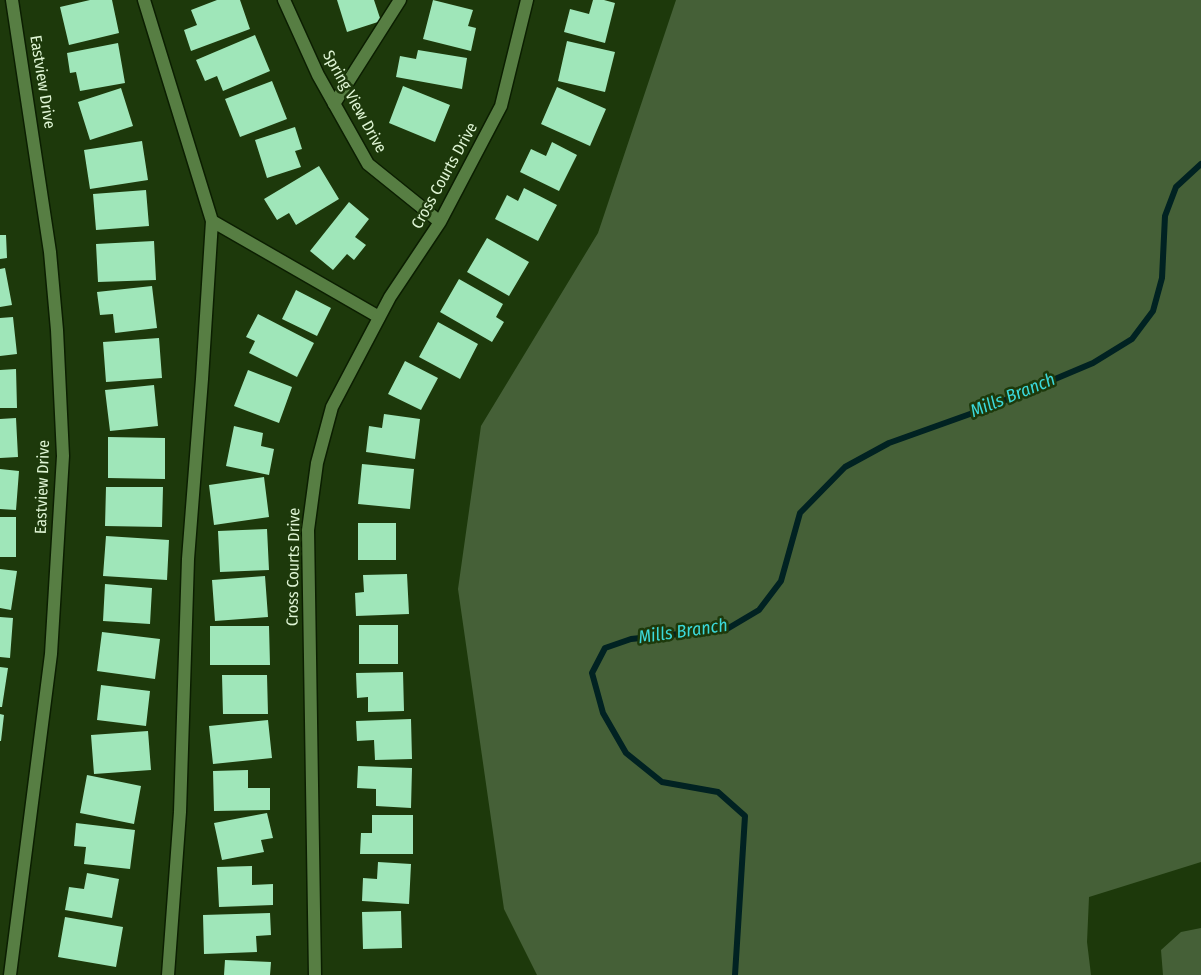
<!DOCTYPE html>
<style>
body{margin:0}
canvas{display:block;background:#1d390b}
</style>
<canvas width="1201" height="975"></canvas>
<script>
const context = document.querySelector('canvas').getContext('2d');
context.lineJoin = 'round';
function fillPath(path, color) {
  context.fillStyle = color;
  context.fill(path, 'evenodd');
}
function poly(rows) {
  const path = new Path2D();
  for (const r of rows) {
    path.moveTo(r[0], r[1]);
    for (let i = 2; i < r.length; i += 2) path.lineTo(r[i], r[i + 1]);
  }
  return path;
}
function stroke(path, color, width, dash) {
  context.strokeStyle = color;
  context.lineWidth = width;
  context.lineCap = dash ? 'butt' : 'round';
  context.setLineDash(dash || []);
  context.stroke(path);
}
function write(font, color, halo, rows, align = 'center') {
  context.font = font + ' "Fira Sans Condensed",sans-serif';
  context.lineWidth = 5;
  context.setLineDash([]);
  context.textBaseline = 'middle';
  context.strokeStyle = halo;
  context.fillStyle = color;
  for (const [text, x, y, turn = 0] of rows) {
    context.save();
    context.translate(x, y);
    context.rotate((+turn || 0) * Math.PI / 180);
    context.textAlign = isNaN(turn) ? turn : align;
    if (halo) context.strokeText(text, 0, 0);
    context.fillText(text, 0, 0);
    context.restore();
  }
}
fillPath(poly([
 [676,0,1201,0,1201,862,1089,897,1087,942,1091,975,537,975,504,909,458,589,481,426,598,233],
 [1201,928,1201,975,1163,975,1161,950,1181,932]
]), '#456037');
stroke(poly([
 [735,975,745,816,718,792,662,782,626,753,603,713,592,673,605,648,631,639,727,629,759,610,781,581,800,513,845,467,889,443,984,409,1093,363,1132,339,1153,311,1162,278,1165,216,1176,187,1201,164]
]), '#012222', 6);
fillPath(poly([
 [90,0,112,0,119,33,69,45,60,7],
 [217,0,240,0,250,29,191,51,184,30,197,25,191,10],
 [337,0,374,0,381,21,347,32],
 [433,0,473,10,468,26,476,28,471,51,423,39],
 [593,0,604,0,615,3,605,43,564,32,570,9,589,14],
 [255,35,270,71,223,91,217,76,205,81,196,60],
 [567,41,615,52,605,92,558,81],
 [118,43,125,83,80,91,76,72,70,73,67,53],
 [418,50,467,58,462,89,396,77,400,56,416,59],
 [272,81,287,119,240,137,225,99],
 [403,86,450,105,435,142,389,123],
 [557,87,606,109,590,146,541,124],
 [121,88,133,126,90,140,78,102],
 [295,127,302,149,295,151,301,167,267,178,255,140],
 [142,141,148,180,90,189,84,150],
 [552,142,577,155,559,191,520,172,531,149,546,156],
 [319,166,339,199,296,225,289,213,277,220,264,199],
 [524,188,557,205,538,241,495,219,507,195,518,201],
 [146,190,149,226,96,230,93,194],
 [349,202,369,219,355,237,366,245,354,260,347,254,333,270,310,251],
 [0,235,6,235,7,258,0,259],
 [487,238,529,262,509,296,467,272],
 [154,241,156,280,98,282,96,244],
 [5,268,12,305,0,307,0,269],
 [459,279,503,304,496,317,504,322,492,342,440,312],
 [152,286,157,328,115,333,113,314,100,315,97,292],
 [296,290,331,308,317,336,282,319],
 [258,314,314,343,297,377,249,353,255,341,246,337],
 [13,317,17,354,0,356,0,318],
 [438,322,478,344,460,379,419,357],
 [159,338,162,378,106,382,103,342],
 [405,361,438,378,421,410,388,394],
 [16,369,17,408,0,408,0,370],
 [248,370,292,387,279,423,234,406],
 [154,385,158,426,110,431,105,390],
 [384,414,420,419,415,459,366,452,369,426,382,428],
 [16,418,18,457,0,458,0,419],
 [234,426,263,433,261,446,274,449,269,475,226,466],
 [108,437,165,438,165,479,108,478],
 [362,464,414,469,410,509,358,504],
 [0,469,19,471,16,510,0,509],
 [264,477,269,517,214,525,209,485],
 [106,487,163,487,162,527,105,526],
 [0,517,16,517,16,557,0,557],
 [358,523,396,523,396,560,358,560],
 [267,529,269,570,220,572,218,531],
 [106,536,169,540,167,580,103,576],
 [0,569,17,571,11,610,0,608],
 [407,574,409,614,356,616,355,593,364,592,363,575],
 [265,576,268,617,215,621,212,580],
 [105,584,152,588,150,624,103,621],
 [0,617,13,618,10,658,0,657],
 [359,625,398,625,398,664,359,664],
 [210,626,269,626,270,665,210,665],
 [102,632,160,639,155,679,97,671],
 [0,667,8,668,2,707,0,707],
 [403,672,404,711,368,712,368,697,357,698,356,673],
 [222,675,267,675,268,714,223,714],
 [101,685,150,691,146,726,97,720],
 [0,714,4,715,1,741,0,741],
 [411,719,412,759,375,760,374,740,357,741,356,721],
 [268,720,272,758,213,764,209,726],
 [148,731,151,770,94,774,91,735],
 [358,766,412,768,411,808,376,806,376,789,357,788],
 [248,770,248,788,270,788,270,810,214,811,213,771],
 [87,775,141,786,134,824,80,813],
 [267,813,273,838,261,840,264,852,222,860,214,823],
 [372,815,413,815,413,854,360,854,361,833,372,833],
 [76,823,135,830,130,869,84,864,86,847,74,846],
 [378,862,411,864,409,904,362,901,363,878,377,879],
 [252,866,252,885,273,884,273,905,219,907,217,867],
 [87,873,119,879,112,918,65,910,69,887,84,889],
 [401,911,402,948,363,949,362,912],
 [270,913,271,935,256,936,257,952,204,954,203,915],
 [65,917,123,927,116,967,58,957],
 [225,960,271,962,270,975,224,975]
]), '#9fe6b9');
const lane = poly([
 [144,0,212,221,379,317],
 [334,104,400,0],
 [168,975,180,812,188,559,202,379,212,221]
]);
const street = poly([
 [284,0,318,75,368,164,440,222],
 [10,975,51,654,63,456,57,330,50,252,12,0],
 [315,975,308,530,317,463,332,407,390,297,440,222,501,106,527,0]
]);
stroke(lane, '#0b1e01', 15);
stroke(street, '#0b1e01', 15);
stroke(lane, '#577e43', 12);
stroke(street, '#577e43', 12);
write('16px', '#dff5d5', '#1d390b', [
 ["Eastview Drive",42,82,81],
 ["Spring View Drive",354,102,61],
 ["Cross Courts Drive",445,176,-61],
 ["Eastview Drive",43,487,-88],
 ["Cross Courts Drive",294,567,-89]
]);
write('italic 18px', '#3bd9db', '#1d390b', [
 ["Mills Branch",1013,396,-22],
 ["Mills Branch",683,632,-8]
]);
</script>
